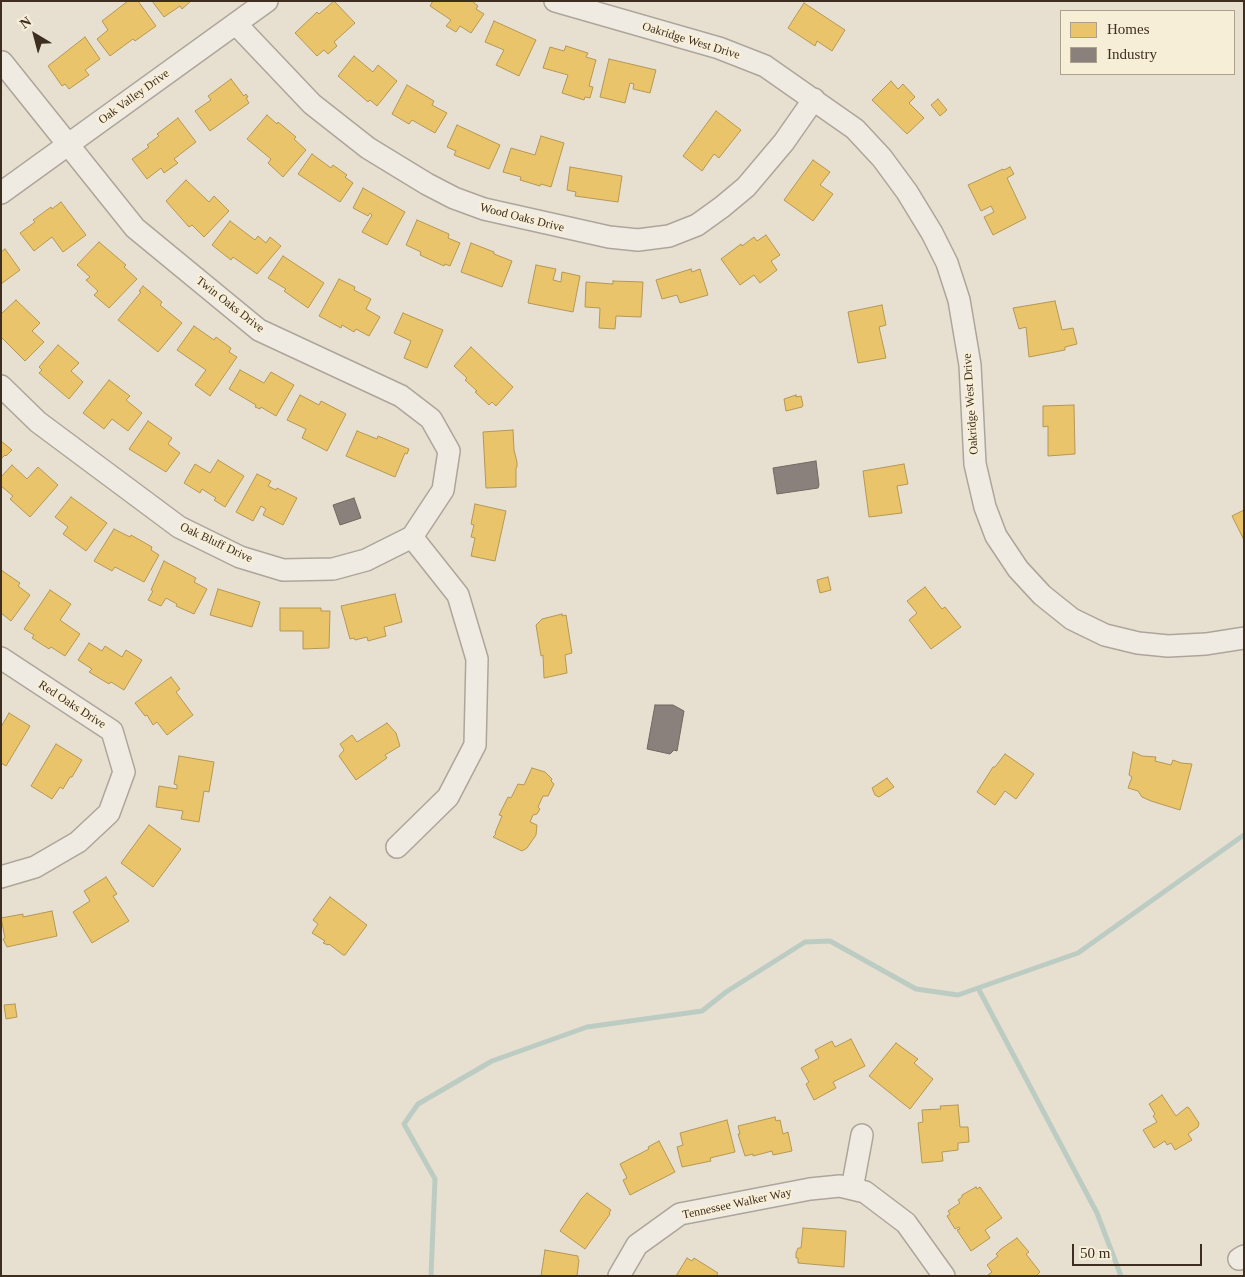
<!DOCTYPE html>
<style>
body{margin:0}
#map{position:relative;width:1245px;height:1277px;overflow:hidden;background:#e7e0d1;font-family:Georgia,serif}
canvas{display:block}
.frame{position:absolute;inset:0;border:2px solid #3d2e20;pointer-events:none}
.legend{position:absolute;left:1060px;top:10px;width:175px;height:65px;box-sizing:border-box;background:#f7eed8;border:1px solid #ada18e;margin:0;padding:6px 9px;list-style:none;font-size:15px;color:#3d2e20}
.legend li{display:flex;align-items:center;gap:10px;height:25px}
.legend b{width:25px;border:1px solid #ada18e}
.north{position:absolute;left:10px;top:10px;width:50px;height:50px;-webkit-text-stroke:4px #f7eed8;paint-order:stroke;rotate:323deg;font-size:14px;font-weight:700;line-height:20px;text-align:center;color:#3d2e20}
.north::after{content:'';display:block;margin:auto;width:18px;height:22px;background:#3d2e20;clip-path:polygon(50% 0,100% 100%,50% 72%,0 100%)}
.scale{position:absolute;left:1072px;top:1244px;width:130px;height:22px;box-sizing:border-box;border:2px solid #3d2e20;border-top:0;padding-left:6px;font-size:15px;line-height:18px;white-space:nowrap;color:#3d2e20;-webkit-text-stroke:4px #f7eed8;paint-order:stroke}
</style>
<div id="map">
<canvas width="1245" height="1277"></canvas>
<div class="frame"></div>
<ul class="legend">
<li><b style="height:14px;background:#e9c46a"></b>Homes</li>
<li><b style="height:14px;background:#8a817c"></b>Industry</li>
</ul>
<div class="north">N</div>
<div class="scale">50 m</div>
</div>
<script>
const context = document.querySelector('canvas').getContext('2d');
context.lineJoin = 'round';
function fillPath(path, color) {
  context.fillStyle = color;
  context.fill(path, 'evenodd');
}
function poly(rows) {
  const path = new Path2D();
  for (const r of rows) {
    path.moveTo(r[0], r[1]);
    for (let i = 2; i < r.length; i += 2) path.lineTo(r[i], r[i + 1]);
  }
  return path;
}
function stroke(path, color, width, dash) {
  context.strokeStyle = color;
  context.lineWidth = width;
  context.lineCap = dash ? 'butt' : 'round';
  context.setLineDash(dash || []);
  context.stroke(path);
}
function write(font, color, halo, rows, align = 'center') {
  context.font = font + ' Georgia,serif';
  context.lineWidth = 5;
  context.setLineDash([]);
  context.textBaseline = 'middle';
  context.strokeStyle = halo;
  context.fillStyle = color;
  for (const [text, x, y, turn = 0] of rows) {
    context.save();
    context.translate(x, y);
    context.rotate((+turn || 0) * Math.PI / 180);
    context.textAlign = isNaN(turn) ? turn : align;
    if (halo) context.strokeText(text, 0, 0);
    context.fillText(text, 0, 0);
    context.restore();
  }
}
const homes = poly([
 [128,1,138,1,156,26,135,41,133,39,110,56,97,39,108,30,102,21,128,1],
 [152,1,191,1,182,9,180,6,164,17,152,1],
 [334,1,355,23,334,42,337,46,328,54,324,50,317,56,295,33,317,12,319,14,334,1],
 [433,1,472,1,478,6,476,9,484,14,471,33,460,26,456,32,446,26,451,20,430,6,433,1],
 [804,3,845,30,832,51,817,41,815,46,788,28,804,3],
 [494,21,536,40,519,76,496,65,504,50,485,42,494,21],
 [85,37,100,59,85,70,89,75,69,89,65,84,62,86,48,66,85,37],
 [566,46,588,53,586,57,596,60,589,86,593,87,590,98,585,97,584,100,562,93,568,75,543,68,550,47,564,51,566,46],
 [354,56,373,72,378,65,397,81,377,106,370,100,368,102,338,76,354,56],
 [609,59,656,70,650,93,633,89,634,84,630,83,625,103,600,97,609,59],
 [231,79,244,96,246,94,248,97,246,98,249,103,210,131,195,111,211,100,208,96,231,79],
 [891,81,898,89,903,84,915,97,909,103,924,118,907,134,872,100,891,81],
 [407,85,434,101,432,105,447,113,435,133,412,120,409,124,392,114,407,85],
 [938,99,947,110,940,116,931,105,938,99],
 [716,111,741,130,719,158,714,154,702,171,683,156,716,111],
 [267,115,277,124,278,122,296,137,294,139,306,150,283,177,268,163,271,159,247,139,267,115],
 [178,118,196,142,174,159,178,163,164,173,161,168,147,179,132,159,149,147,147,145,159,136,157,134,178,118],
 [457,125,500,145,489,169,454,155,456,151,447,147,457,125],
 [541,136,564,143,551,187,541,184,540,186,520,180,521,177,503,172,511,148,535,155,541,136],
 [312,154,331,168,333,165,347,175,345,177,353,183,340,202,298,174,312,154],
 [813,160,830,172,820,185,833,194,813,221,784,200,813,160],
 [570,167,622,176,618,202,575,196,576,192,567,190,570,167],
 [1010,167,1014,174,1007,178,1026,218,993,235,984,217,994,212,991,206,981,211,968,185,1003,169,1004,170,1010,167],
 [186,180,209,202,214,196,229,211,204,237,192,225,189,227,166,201,186,180],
 [363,188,405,212,387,245,362,232,372,215,370,213,368,216,353,208,363,188],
 [61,202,86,235,63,252,52,237,34,251,20,233,35,222,33,220,51,207,52,209,61,202],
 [417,220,449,234,448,238,460,243,450,266,445,264,444,266,420,255,421,252,406,245,417,220],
 [230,221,255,240,258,236,266,243,270,237,281,246,257,274,233,257,231,260,212,245,230,221],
 [766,235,780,255,771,261,777,270,760,283,754,275,740,285,721,259,741,244,742,246,754,237,757,241,766,235],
 [99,242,126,265,124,267,137,279,109,308,94,295,98,291,86,280,90,277,77,265,99,242],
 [471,243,494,252,494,254,512,261,502,287,461,272,471,243],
 [5,249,20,270,1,284,1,252,5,249],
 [283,256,324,283,308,308,284,291,286,289,268,278,283,256],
 [536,265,556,269,553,280,561,282,562,272,580,276,573,312,528,303,536,265],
 [691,269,692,272,700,269,708,295,680,303,677,295,662,299,656,280,691,269],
 [339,279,355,287,354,290,371,299,366,309,380,317,369,336,356,329,354,332,342,325,341,328,319,316,339,279],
 [613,281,643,282,641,317,616,316,615,329,599,328,600,308,585,307,586,282,613,284,613,281],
 [143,286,162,302,160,305,182,323,158,352,118,320,141,292,139,291,143,286],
 [16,300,40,323,32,331,44,342,25,361,1,337,1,314,16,300],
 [1055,301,1062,330,1073,328,1077,344,1065,347,1065,350,1029,357,1026,327,1019,329,1013,308,1055,301],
 [882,305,886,325,879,327,886,358,858,363,848,312,882,305],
 [403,313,443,330,427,368,404,358,411,341,394,333,403,313],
 [194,326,214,340,216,337,231,348,229,352,237,357,210,396,195,385,206,370,177,350,194,326],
 [58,345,79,363,71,371,83,382,69,399,39,373,42,370,39,367,58,345],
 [471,347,513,387,496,406,492,402,489,405,475,392,477,391,465,380,467,378,454,366,471,347],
 [240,370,264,383,271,372,294,385,276,416,261,407,260,409,255,407,256,405,229,389,240,370],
 [109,380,130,396,126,400,142,413,128,431,112,419,104,429,83,413,109,380],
 [300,395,319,405,321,401,346,414,327,451,302,438,306,429,287,420,300,395],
 [796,395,796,397,801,396,803,405,802,407,786,411,784,399,796,395],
 [1074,405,1075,454,1048,456,1048,426,1043,427,1043,406,1074,405],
 [148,421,172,438,168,444,180,453,166,472,129,449,148,421],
 [513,430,514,450,517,462,517,467,516,468,516,487,486,488,483,432,513,430],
 [357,431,377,439,378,436,409,449,407,454,405,453,395,477,346,456,357,431],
 [1,441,12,450,6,456,5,455,1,459,1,441],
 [218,460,244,476,225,507,214,500,216,498,202,489,200,493,184,483,195,464,210,473,218,460],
 [904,464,908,484,897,486,902,513,869,517,863,471,904,464],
 [12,465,27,479,38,467,58,485,30,517,10,499,13,496,1,486,1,477,12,465],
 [257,474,271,481,268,486,276,490,277,488,297,498,283,525,263,515,266,509,261,506,253,521,236,512,257,474],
 [71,497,107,523,86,551,63,534,68,527,55,517,71,497],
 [475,504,506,511,495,561,471,556,475,538,471,537,474,525,471,524,475,504],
 [1244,510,1244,540,1232,516,1244,510],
 [114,529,130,537,131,535,152,547,151,550,159,555,144,582,115,567,112,571,94,561,114,529],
 [164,561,196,578,194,582,207,589,194,614,176,606,177,604,166,598,161,606,148,600,153,591,151,590,164,561],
 [1,570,20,583,18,586,30,595,11,621,1,613,1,570],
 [828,577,831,590,820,593,817,580,828,577],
 [925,587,942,609,945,607,961,627,931,649,909,620,917,613,907,601,925,587],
 [218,589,260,602,252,627,210,615,218,589],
 [50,590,71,604,60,620,80,634,65,656,51,647,49,649,32,638,34,635,24,629,50,590],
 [395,594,402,622,384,627,386,636,368,641,367,637,355,640,354,638,350,639,341,606,395,594],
 [280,608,321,608,321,611,330,611,329,648,303,649,303,631,280,631,280,608],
 [562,614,562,616,566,615,572,653,565,655,567,673,544,678,543,655,541,656,536,625,542,619,562,614],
 [89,643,102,651,105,646,122,657,126,650,142,660,124,690,111,682,109,684,89,672,92,669,78,660,89,643],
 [171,677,180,689,176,692,193,715,167,735,157,722,153,725,147,715,145,716,135,703,171,677],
 [9,713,30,726,6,766,1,763,1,727,9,713],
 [387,723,396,733,400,746,385,755,387,758,356,780,339,756,344,750,340,744,352,735,357,742,387,723],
 [56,744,82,760,72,777,70,777,63,789,60,787,52,799,31,786,56,744],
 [1133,752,1142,756,1156,757,1155,761,1171,765,1173,760,1181,763,1192,764,1180,810,1151,801,1142,797,1138,791,1128,788,1132,777,1129,775,1133,752],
 [1005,754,1034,774,1016,799,1005,791,995,805,977,792,993,767,995,767,1005,754],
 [179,756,214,762,209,792,204,791,199,822,181,819,183,811,156,807,159,786,177,789,177,785,174,784,179,756],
 [532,768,545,772,552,779,551,781,554,784,548,796,543,796,538,807,540,809,537,814,533,815,530,822,537,825,536,835,527,848,522,851,493,837,496,834,495,833,502,816,499,815,508,797,511,798,518,784,524,785,532,768],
 [887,778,894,787,879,797,875,795,872,788,887,778],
 [149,825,181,849,153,887,121,863,149,825],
 [106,877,117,894,113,896,129,921,92,943,73,912,90,901,84,891,106,877],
 [330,897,367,925,345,955,343,955,329,944,328,945,323,943,325,941,312,933,318,924,313,920,330,897],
 [52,911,57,936,7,947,3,939,5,938,1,918,23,914,23,917,52,911],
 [15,1004,17,1017,6,1019,4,1005,15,1004],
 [851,1039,865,1066,833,1082,836,1088,814,1100,806,1084,809,1082,801,1068,819,1058,815,1050,832,1041,835,1047,851,1039],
 [896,1043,918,1059,914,1063,933,1079,910,1109,869,1076,896,1043],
 [1162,1095,1176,1116,1187,1107,1189,1108,1199,1123,1198,1127,1188,1134,1192,1140,1175,1150,1171,1143,1167,1145,1165,1141,1154,1148,1143,1130,1157,1122,1153,1116,1155,1114,1149,1104,1162,1095],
 [958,1105,960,1127,968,1127,969,1142,958,1143,958,1150,942,1152,943,1161,922,1163,918,1123,923,1122,922,1110,941,1109,940,1106,958,1105],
 [775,1117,776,1121,780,1120,783,1134,788,1132,792,1151,773,1155,772,1151,753,1156,753,1154,745,1156,738,1134,740,1134,738,1126,775,1117],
 [727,1120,735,1152,710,1158,711,1161,682,1167,677,1147,683,1145,680,1133,727,1120],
 [659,1141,675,1172,630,1195,623,1180,627,1178,620,1164,649,1149,648,1147,659,1141],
 [976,1187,977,1189,980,1187,1002,1218,985,1230,990,1238,971,1251,957,1230,960,1229,959,1227,955,1229,947,1216,950,1214,948,1211,960,1203,958,1200,962,1197,962,1195,976,1187],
 [587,1193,611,1210,609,1213,610,1214,585,1249,560,1231,581,1199,587,1193],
 [803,1228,846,1231,844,1267,798,1263,798,1258,796,1258,796,1253,798,1248,801,1248,803,1228],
 [1017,1238,1029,1252,1026,1254,1040,1272,1036,1276,989,1276,988,1275,992,1272,987,1265,998,1256,996,1254,1001,1249,1017,1238],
 [545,1250,578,1256,578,1259,579,1260,577,1276,541,1276,545,1250],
 [687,1258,692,1261,694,1258,718,1273,716,1276,676,1276,687,1258]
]);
fillPath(homes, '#e9c46a');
stroke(homes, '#b59754', 1);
const industry = poly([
 [816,461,819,485,818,488,777,494,773,468,816,461],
 [354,498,361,518,340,525,333,505,354,498],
 [655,705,673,705,684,711,677,751,674,750,670,754,647,749,655,705]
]);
fillPath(industry, '#8a817c');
stroke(industry, '#736860', 1);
stroke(poly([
 [978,988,1097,1213,1121,1276],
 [431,1276,435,1179,404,1124,418,1104,492,1061,587,1027,702,1011,726,992,805,942,830,941,916,989,958,995,1078,953,1244,835]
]), '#bcccc2', 5);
const minor = poly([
 [555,1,719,48,765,66,855,129,882,158,907,192,932,233,947,263,959,300,970,365,975,464,985,507,996,536,1018,569,1042,595,1072,619,1105,635,1138,643,1168,646,1206,644,1244,638],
 [236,24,312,104,368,148,427,184,454,198,484,209,609,237,638,240,669,236,697,225,722,207,746,187,784,142,814,99],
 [2,62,135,228,259,330,401,396,431,419,449,451,443,490,412,537],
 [1,193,267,1],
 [1,386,38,422,179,527,240,557,283,570,333,569,366,560,412,537],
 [1,658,112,731,124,772,109,813,78,842,35,867,1,877],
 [397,847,448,797,475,745,477,659,458,595,412,537],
 [852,1189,862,1135],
 [1239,1259,1244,1256],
 [619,1276,637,1245,680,1214,810,1189,840,1186,865,1192,906,1223,944,1276]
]);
stroke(minor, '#ada599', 24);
stroke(minor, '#efebe3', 21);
write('12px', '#3d2e20', '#f7eed8', [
 ["Oakridge West Drive",691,41,17],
 ["Oak Valley Drive",134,97,-36],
 ["Wood Oaks Drive",522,218,14],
 ["Twin Oaks Drive",230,305,38],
 ["Oakridge West Drive",971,404,-94],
 ["Oak Bluff Drive",216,543,25],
 ["Red Oaks Drive",72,705,33],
 ["Tennessee Walker Way",737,1204,-12]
]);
</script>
